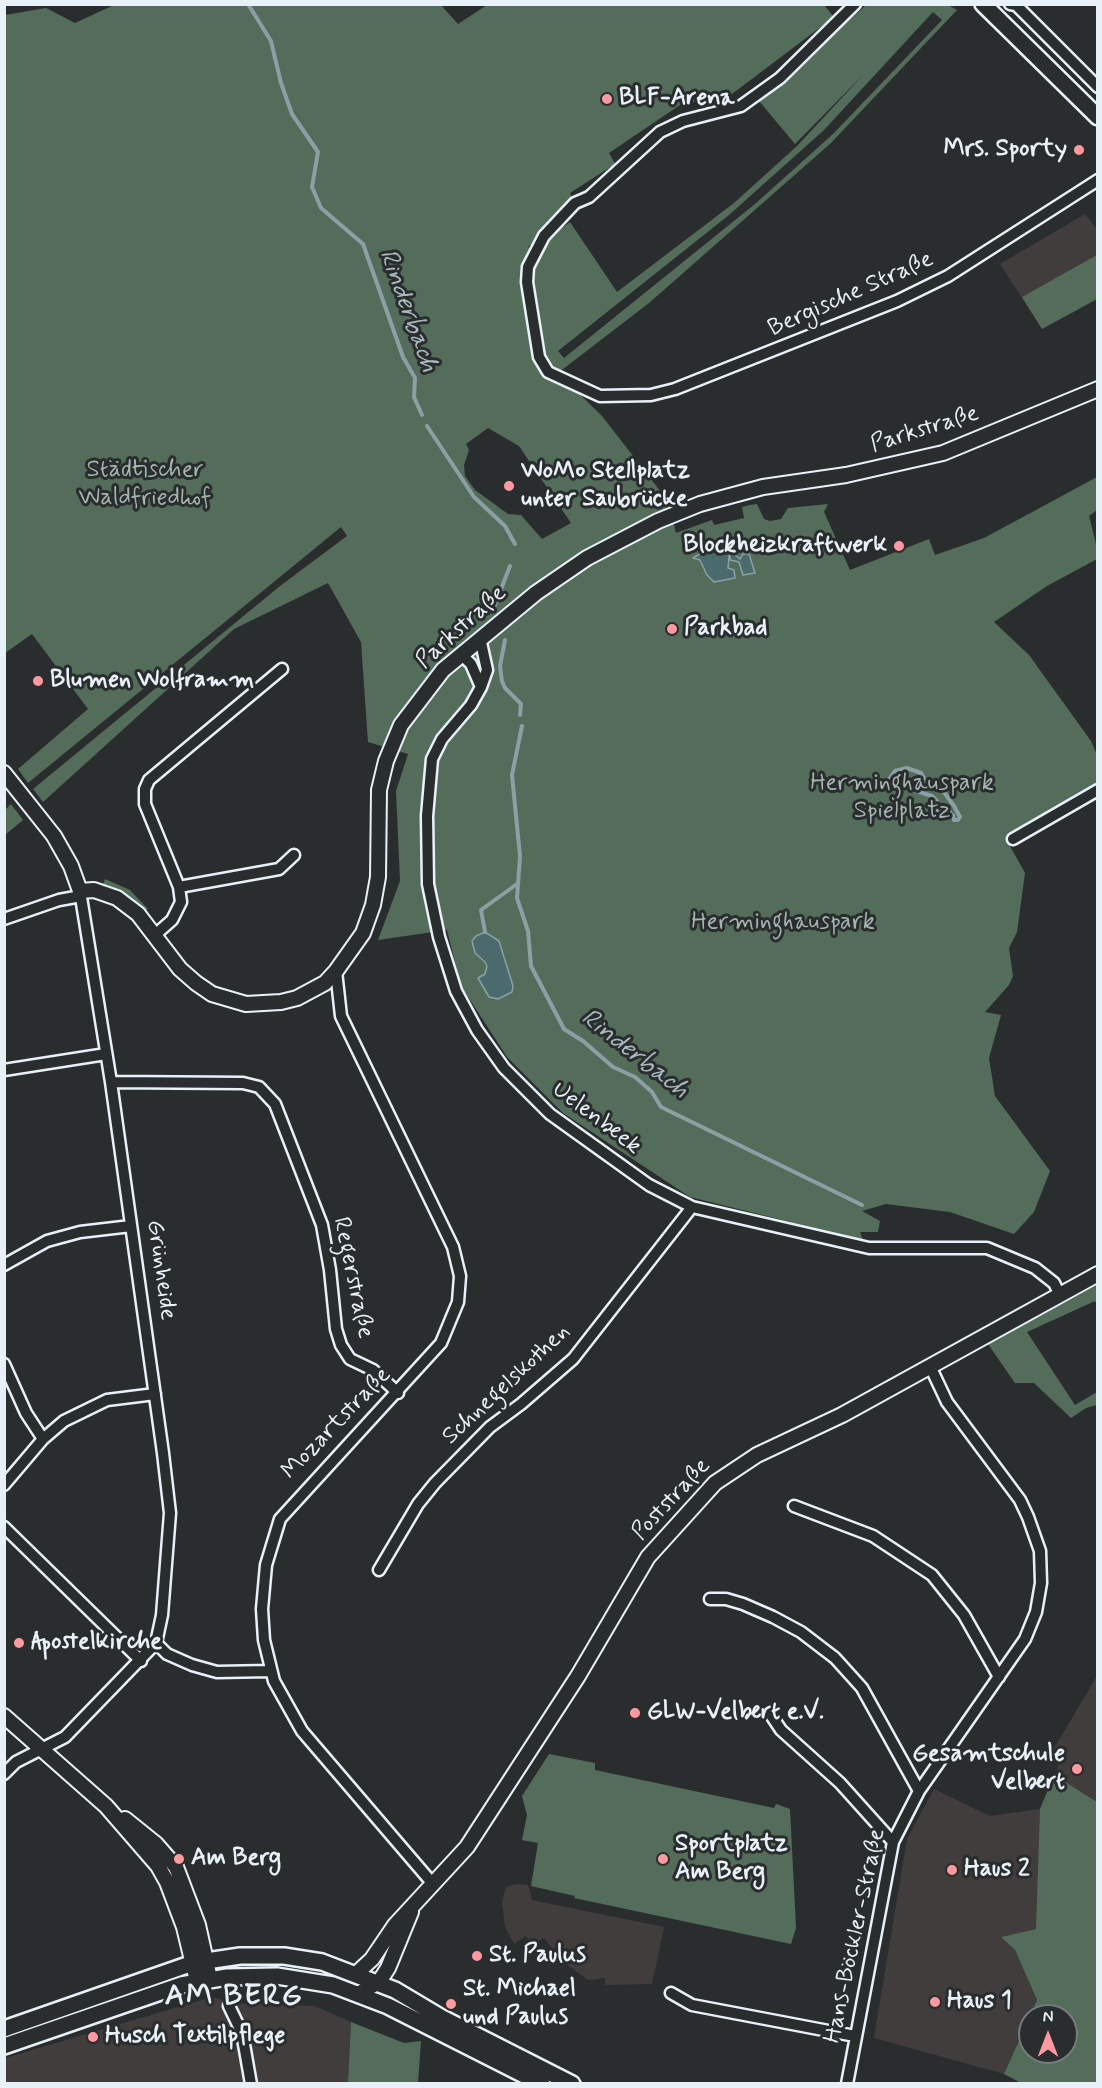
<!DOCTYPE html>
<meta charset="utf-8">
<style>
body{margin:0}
#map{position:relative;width:1102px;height:2088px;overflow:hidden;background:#2a2d2e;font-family:Mynerve,sans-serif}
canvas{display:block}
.frame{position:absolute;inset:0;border:6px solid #e8f1f8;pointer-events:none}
.north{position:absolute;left:1018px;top:2004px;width:60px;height:60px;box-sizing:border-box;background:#2a2d2e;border:2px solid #767b7f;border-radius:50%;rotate:0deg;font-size:16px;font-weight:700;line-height:24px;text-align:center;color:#e8f1f8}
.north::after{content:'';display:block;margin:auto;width:21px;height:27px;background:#ff9aa2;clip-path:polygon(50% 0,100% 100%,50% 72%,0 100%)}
</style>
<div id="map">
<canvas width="1102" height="2088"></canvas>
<div class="frame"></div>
<div class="north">N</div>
</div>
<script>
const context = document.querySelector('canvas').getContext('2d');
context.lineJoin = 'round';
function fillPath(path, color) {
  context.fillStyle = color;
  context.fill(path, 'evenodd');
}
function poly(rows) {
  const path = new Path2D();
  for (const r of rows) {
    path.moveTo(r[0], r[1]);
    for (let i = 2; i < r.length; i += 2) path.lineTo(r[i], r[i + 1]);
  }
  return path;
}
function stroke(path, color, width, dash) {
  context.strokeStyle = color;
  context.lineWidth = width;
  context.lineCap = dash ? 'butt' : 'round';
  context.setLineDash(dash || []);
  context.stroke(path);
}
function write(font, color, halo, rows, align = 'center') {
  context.font = font + ' Mynerve,sans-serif';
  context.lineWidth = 6;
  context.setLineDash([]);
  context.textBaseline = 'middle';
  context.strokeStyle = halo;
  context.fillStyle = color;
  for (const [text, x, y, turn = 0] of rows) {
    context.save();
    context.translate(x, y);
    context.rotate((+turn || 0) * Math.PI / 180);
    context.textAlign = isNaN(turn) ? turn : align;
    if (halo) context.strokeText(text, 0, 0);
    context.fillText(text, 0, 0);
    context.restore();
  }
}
fillPath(poly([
 [1085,214,1097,229,1097,299,1042,329,1000,264],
 [1097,1676,1097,1853,1036,1929,1001,1937,1015,1950,1037,2000,1004,2074,874,2038,907,1839,934,1789,990,1816,1040,1809,1060,1762,1050,1755],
 [517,1884,528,1885,532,1900,664,1927,652,1984,605,1985,605,1978,588,1980,562,1961,544,1938,532,1945,526,1936,514,1944,505,1927,502,1902,506,1887],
 [212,1997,233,2003,315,2006,351,2022,348,2083,5,2084,5,2058]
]), '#403d3c');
fillPath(poly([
 [440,4,458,24,487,5,824,5,834,17,732,94,680,105,609,153,615,164,570,193,575,206,527,248,541,243,570,222,617,292,734,203,797,146,865,73,795,144,759,101,866,5,948,5,957,10,831,143,649,303,558,373,602,416,668,501,676,533,712,520,714,525,744,518,742,507,750,505,757,504,764,519,770,521,781,519,788,508,828,504,824,512,850,570,929,539,935,555,984,538,1097,477,1097,510,1089,516,1097,548,1097,559,1047,586,994,622,1029,655,1091,741,1097,755,1097,784,1006,839,1025,873,1017,932,1009,948,1013,976,1009,985,985,1012,1001,1015,989,1058,995,1096,1050,1171,1034,1212,1014,1234,950,1212,886,1204,862,1211,880,1221,878,1232,860,1232,863,1240,690,1197,563,1113,507,1057,461,986,447,930,378,940,400,881,396,791,408,754,368,742,361,642,328,583,234,629,43,802,33,789,280,586,347,536,341,527,28,783,18,769,88,709,32,634,5,653,5,15,46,8,75,23,114,5],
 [933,12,942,20,833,134,755,204,564,358,558,351,729,215,824,130],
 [488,428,519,446,571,523,542,539,521,515,508,514,475,490,465,476,464,465,469,450,466,444],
 [1097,255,1097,299,1042,329,1022,297],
 [11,804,23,820,5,835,5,810],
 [105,879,130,890,148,909,144,912,127,895,103,884],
 [1097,1285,1097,1305,1095,1301,1027,1332,1075,1405,1097,1392,1097,1405,1086,1408,1071,1418,1034,1383,1015,1383,988,1344],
 [549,1754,595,1763,595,1770,774,1808,776,1804,790,1809,796,1928,791,1944,574,1898,575,1896,531,1886,538,1843,522,1840,527,1815,522,1796],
 [1054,1775,1097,1802,1097,2083,1021,2083,1004,2074,1030,2016,1030,2052,1066,2052,1066,2016,1030,2016,1037,2000,1015,1950,1001,1937,1036,1929,1040,1809],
 [351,2022,404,2043,421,2041,418,2083,348,2083]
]), '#546d5a');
const water = poly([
 [714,540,719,545,730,546,728,568,734,570,735,578,714,582,707,575,700,560,693,558,703,552,703,543,714,540],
 [733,553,740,559,743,554,749,554,755,573,743,575,739,562,730,560,730,554,733,553],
 [485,932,499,941,513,986,512,992,498,999,489,997,478,978,485,974,487,966,485,962,475,953,472,941,476,936,485,932]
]);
fillPath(water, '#4b6a6d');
stroke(water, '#8aa0a5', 1.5);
stroke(poly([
 [248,4,271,41,281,83,292,114,318,152,312,187,321,208,363,244,403,357,415,378,414,397,422,415],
 [427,426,474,497,505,526,515,544],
 [495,605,510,566],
 [505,640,500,666,502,681,505,688,521,704,520,715],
 [522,726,512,775,520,856,517,898,528,931,531,966,564,1029,583,1041,613,1067,635,1077,652,1092,661,1107,862,1205],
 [888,781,895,771,907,768,921,773,927,784,944,792,954,806,960,817,958,820,954,820,953,815,947,817,950,812,947,810,940,812,937,810,939,807,934,805,937,801,932,796,889,782],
 [485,932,481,910,517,884]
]), '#8aa0a5', 4);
const minor = poly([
 [855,4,780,78,741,106,683,121,660,132,589,197,575,203,544,236,528,267,527,282,539,357,548,372,600,396,651,395,675,389,897,301,948,276,1098,180],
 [1010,4,1016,5,1098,87],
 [480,638,487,670,481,687,471,705,442,739,432,759,427,816,428,884,439,937,456,991,477,1030,504,1068,550,1114,649,1185,692,1207,869,1248,987,1248,1035,1268,1054,1283,1060,1295],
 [461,654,471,664,481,687],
 [1013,839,1098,790],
 [179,887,279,869,294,855],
 [4,919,59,900,81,896],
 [155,935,172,920,181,902,179,887,145,804,145,789,149,780,282,669],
 [336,971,341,1016,453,1247,460,1276,458,1302,441,1343,280,1519,266,1565,262,1609,264,1640,274,1681,302,1731,433,1884],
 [4,1070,106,1054],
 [111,1082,243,1083,259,1087,275,1104,322,1225,330,1270,336,1329,341,1345,350,1359,373,1370,398,1393],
 [4,1265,47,1241,80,1232,131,1226],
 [4,1364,26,1413,43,1439],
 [4,1485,43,1439,64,1421,107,1400,155,1394],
 [794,1506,873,1536,932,1575,964,1615,999,1677],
 [4,1527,141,1661],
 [379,1570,418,1504,435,1483,490,1427,521,1404,573,1359,692,1207],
 [710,1599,726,1599,743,1604,773,1617,801,1632,835,1658,862,1688,919,1791],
 [156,1643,167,1654,192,1665,217,1672,270,1671],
 [769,1712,781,1730,840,1783,893,1842],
 [4,1774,16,1762,65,1737,156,1643,162,1615,170,1513,163,1453,111,1082,80,891],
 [671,1993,692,2005,855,2036],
 [229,2006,242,2033,251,2084],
 [847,2084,893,1842,919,1791,1025,1639,1036,1612,1041,1583,1040,1551,1028,1517,1020,1500,947,1402,930,1366]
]);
const tertiary = poly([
 [4,773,54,836,71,866,80,891,94,890,117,898,138,914,180,969,196,983,212,994,246,1004,281,1002,297,998,325,983,336,971,363,933,373,905,378,877,379,790,386,761,401,725,443,670,536,593,587,558,658,521,700,504,763,487,846,475,943,453,1098,389],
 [4,1716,106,1806,158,1866,167,1882,184,1927,197,1981],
 [125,1819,156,1844,176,1867,198,1925,210,1979],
 [357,1973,372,1959,395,1925,467,1847,578,1676,648,1557,715,1483,757,1455,842,1415,1098,1274],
 [358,1994,379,1982,388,1968,411,1912]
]);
const secondary = poly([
 [983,4,1098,117],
 [4,2029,193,1963,240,1956,284,1956,322,1962,395,1990,442,2018,572,2084],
 [4,2046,181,1985,227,1977,277,1976,333,1985,388,2006,542,2084]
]);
stroke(minor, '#e8f1f8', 15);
stroke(tertiary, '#e8f1f8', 18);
stroke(secondary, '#e8f1f8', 20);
stroke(minor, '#2a2d2e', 10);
stroke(tertiary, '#2a2d2e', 14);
stroke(secondary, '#2a2d2e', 15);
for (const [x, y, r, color] of [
 [607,99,6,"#ff9aa2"],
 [1079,150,6,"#ff9aa2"],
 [509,486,6,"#ff9aa2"],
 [899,546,6,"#ff9aa2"],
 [672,629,6,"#ff9aa2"],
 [38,681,6,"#ff9aa2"],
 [19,1643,6,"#ff9aa2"],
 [635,1713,6,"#ff9aa2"],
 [1077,1769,6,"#ff9aa2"],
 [179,1859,6,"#ff9aa2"],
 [663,1859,6,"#ff9aa2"],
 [952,1870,6,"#ff9aa2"],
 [477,1956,6,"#ff9aa2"],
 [935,2002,6,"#ff9aa2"],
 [451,2004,6,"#ff9aa2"],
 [93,2037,6,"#ff9aa2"]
]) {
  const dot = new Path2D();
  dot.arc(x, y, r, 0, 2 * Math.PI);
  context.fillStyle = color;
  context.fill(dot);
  stroke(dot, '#2a2d2e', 2);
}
write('bold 24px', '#e8f1f8', '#2a2d2e', [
 ["BLF-Arena",619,99],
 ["Mrs. Sporty",1067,150,"right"],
 ["WoMo Stellplatz",521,472],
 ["unter Saubrücke",521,500],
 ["Blockheizkraftwerk",887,546,"right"],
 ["Parkbad",684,629],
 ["Blumen Wolframm",50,681],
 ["Apostelkirche",31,1643],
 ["GLW-Velbert e.V.",647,1713],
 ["Gesamtschule",1065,1755,"right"],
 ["Velbert",1065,1783,"right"],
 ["Sportplatz",675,1845],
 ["Am Berg",675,1873],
 ["Am Berg",191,1859],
 ["Haus 2",964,1870],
 ["St. Paulus",489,1956],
 ["St. Michael",463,1990],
 ["und Paulus",463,2018],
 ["Haus 1",947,2002],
 ["Husch Textilpflege",105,2037]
], 'left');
write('24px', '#e8f1f8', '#2a2d2e', [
 ["Bergische Straße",851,295,-24],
 ["Parkstraße",925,430,-17],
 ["Parkstraße",462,628,-42],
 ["Uelenbeek",596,1119,37],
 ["Grünheide",160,1270,82],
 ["Regerstraße",352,1278,78],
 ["Schnegelskothen",507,1385,-43],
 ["Mozartstraße",337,1424,-46],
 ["Poststraße",672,1500,-47],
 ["Hans-Böckler-Straße",856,1936,-78]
]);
write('24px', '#a5b6b1', '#2a2d2e', [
 ["Städtischer",145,471],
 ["Waldfriedhof",145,499],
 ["Herminghauspark",902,784],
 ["Spielplatz",902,812],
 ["Herminghauspark",783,923]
]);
write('italic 26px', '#a9bbc0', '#2a2d2e', [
 ["Rinderbach",407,311,70],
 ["Rinderbach",634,1055,38]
]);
context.letterSpacing = '1.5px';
write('bold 30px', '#e8f1f8', '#2a2d2e', [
 ["AM BERG",234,1998]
]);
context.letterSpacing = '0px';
</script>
